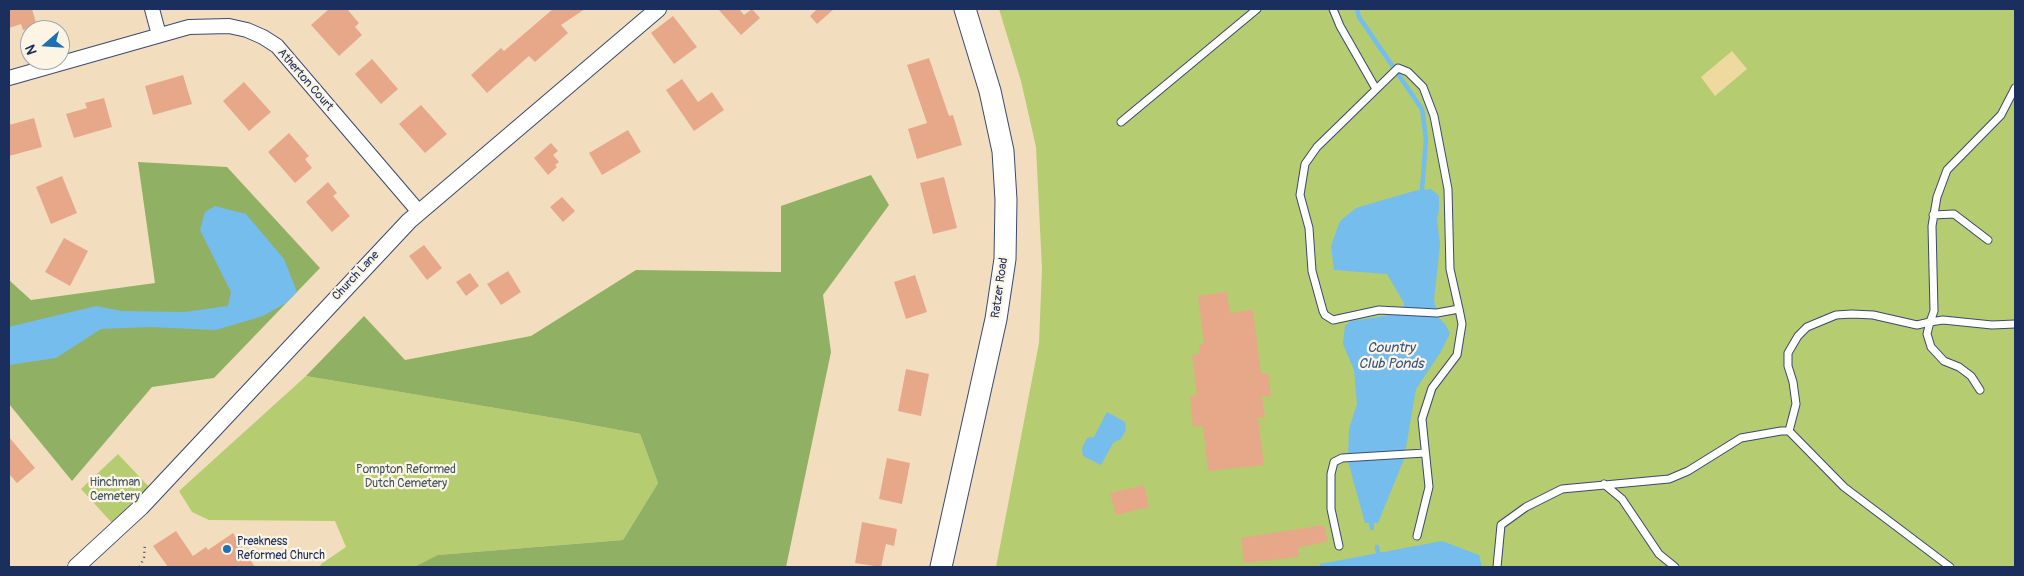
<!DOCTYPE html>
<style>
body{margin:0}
#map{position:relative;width:2024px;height:576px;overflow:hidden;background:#f2debf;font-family:Pangolin,sans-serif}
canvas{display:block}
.frame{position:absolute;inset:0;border:10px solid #1b2f5e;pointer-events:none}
.north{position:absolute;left:20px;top:20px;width:50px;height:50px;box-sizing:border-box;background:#fcf5e5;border:1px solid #a2a6af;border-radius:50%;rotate:251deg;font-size:14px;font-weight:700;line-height:20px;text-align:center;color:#1b2f5e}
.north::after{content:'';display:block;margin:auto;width:18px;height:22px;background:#1f6fb2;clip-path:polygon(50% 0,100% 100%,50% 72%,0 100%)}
</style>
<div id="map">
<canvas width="2024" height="576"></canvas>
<div class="frame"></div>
<div class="north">N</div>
</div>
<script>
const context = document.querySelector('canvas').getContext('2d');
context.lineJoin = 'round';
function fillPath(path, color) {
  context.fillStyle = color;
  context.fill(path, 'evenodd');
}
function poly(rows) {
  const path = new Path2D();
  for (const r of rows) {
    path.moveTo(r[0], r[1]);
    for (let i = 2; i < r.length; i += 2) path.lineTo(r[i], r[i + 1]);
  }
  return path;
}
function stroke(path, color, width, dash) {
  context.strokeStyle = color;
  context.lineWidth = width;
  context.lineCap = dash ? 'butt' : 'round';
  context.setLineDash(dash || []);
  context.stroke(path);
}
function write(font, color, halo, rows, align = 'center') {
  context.font = font + ' Pangolin,sans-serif';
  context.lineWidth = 4.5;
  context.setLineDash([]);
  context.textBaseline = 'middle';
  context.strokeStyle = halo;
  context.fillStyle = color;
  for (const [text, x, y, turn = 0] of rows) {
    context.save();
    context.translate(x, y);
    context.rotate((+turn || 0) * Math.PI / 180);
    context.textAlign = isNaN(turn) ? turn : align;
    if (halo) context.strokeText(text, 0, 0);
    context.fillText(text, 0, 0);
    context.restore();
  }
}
fillPath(poly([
 [999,9,2015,9,2015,567,996,567,1039,343,1042,269,1036,147,1021,81],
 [306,376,560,419,640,434,658,483,623,540,439,555,414,567,320,567,321,564,346,547,335,521,209,520,192,512,179,491],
 [118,454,151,489,113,524,81,489]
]), '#b6cc71');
fillPath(poly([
 [138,162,227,167,320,268,214,378,152,387,72,481,9,404,9,280,31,300,155,283],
 [871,175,889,205,823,295,831,352,786,567,414,567,438,555,623,540,658,483,640,434,560,419,306,376,364,316,405,360,531,336,636,270,781,272,781,206]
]), '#90b063');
fillPath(poly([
 [1732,51,1747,69,1715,96,1701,77]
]), '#eeda9e');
fillPath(poly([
 [1431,189,1439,196,1439,210,1437,219,1440,245,1434,300,1438,317,1445,324,1450,333,1442,350,1416,389,1404,459,1378,523,1365,523,1348,461,1349,429,1357,404,1354,370,1343,344,1345,326,1351,321,1404,313,1404,303,1387,274,1334,270,1331,246,1340,221,1356,208,1414,191],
 [215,206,246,214,284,259,297,292,286,303,263,316,216,330,149,327,101,329,56,358,9,365,9,327,33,321,96,306,122,311,184,312,228,306,231,292,200,230,205,212],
 [1107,412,1125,422,1126,430,1121,439,1113,443,1101,465,1083,456,1082,448,1087,438,1094,437],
 [1442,541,1479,555,1482,567,1319,567,1320,564]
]), '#74bdec');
stroke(poly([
 [1357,9,1359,17,1422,109,1426,139,1422,190],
 [1371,522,1372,528],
 [1377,547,1378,553]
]), '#74bdec', 4.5);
fillPath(poly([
 [9,9,32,9,37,26,23,30,21,24,9,28],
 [329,9,347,9,359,23,355,27,362,35,339,56,311,25],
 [553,9,585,9,561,25,568,33,535,62,529,56,487,93,471,75,501,48,504,51],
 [718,9,739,9,744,15,752,9,760,18,741,35],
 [817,9,834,9,817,24,810,16],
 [673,16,697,47,674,64,651,33],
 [929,58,949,116,953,115,962,145,917,159,908,129,927,123,907,65],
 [372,59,398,89,381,104,355,74],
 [183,75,192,104,153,115,145,86],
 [682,79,698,102,712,92,724,110,694,131,666,90],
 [244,82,271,112,249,131,223,101],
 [104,98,112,127,74,138,66,114,87,108,85,103],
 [421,105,447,134,425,153,399,124],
 [34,118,42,147,9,156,9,125],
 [628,130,641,152,602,175,589,153],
 [289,133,309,156,305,159,312,168,295,183,268,152],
 [551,143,558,151,553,155,559,162,555,165,557,167,548,175,534,158],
 [62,176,77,213,51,224,36,187],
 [944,177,957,228,933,234,920,183],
 [328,182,337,193,333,196,350,216,332,232,306,202],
 [562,197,575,211,563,222,550,207],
 [64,238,88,251,70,286,45,272],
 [424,245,442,268,427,280,409,256],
 [508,271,521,292,501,305,487,284],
 [470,273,479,286,466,296,456,282],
 [915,275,927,312,906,319,894,282],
 [1227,292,1230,313,1253,310,1261,374,1268,373,1271,396,1262,396,1265,417,1258,418,1264,465,1208,471,1203,426,1193,427,1190,396,1197,395,1192,355,1200,354,1199,344,1204,344,1198,296],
 [906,369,929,374,921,416,898,411],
 [9,437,35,468,17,483,9,474],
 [887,458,910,463,902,504,879,499],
 [1144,485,1149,507,1116,515,1110,493],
 [862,522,897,529,894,546,886,544,881,567,855,563],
 [1324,525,1328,541,1298,548,1299,557,1244,563,1241,538],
 [176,531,193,556,206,547,208,550,233,533,255,567,168,567,153,546]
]), '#e6a889');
const service = poly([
 [1333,9,1340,26,1376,89],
 [1121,122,1257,9],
 [1933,215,1954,214,1988,240],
 [1980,390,1971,376,1959,367,1944,361,1931,347,1927,334,1930,322,1943,320,1992,325,2015,324],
 [1789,431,1796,404,1793,382,1788,366,1788,353,1798,336,1807,327,1836,315,1852,314,1873,315,1917,325,1930,322,1934,311,1932,226,1937,197,1947,170,2001,115,2015,88],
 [1604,484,1622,499,1659,554,1675,567],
 [1417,536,1429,487,1422,419,1432,388,1457,355,1462,324,1459,309,1450,269,1448,189,1434,116,1423,87,1408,72,1398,68,1317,147,1305,164,1300,195,1309,228,1312,271,1323,311,1325,315,1333,320,1379,310,1437,313,1459,309],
 [1339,546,1331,509,1331,474,1334,462,1342,458,1425,453],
 [1497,567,1501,525,1526,507,1562,489,1669,479,1688,471,1741,438,1781,431,1789,431,1844,487,1950,567]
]);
const minor = poly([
 [152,9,159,35],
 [9,78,189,27,229,26,247,30,263,37,277,46,419,212]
]);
const tertiary = poly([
 [76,567,141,507,409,221,658,9]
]);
const primary = poly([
 [941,567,996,319,1005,259,1006,200,1003,151,990,91,965,9]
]);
stroke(service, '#3b496d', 9);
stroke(minor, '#3b496d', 16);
stroke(tertiary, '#3b496d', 18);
stroke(primary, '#3b496d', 23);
stroke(poly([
 [140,567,144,557,145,543]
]), '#3b496d', 2.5, [1, 4]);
stroke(service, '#fff', 7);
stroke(minor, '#fff', 14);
stroke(tertiary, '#fff', 16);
stroke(primary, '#fff', 21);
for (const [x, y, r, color] of [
 [227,549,5,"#1f6fb2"]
]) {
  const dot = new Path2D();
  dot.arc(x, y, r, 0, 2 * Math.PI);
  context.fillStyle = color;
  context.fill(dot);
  stroke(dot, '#fcf5e5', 2);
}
write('12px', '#1b2f5e', '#fcf5e5', [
 ["Atherton Court",305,80,49],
 ["Church Lane",356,276,-47],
 ["Ratzer Road",1000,288,-82]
]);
write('12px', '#425663', '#fcf5e5', [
 ["Pompton Reformed",406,470],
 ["Dutch Cemetery",406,484],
 ["Hinchman",115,483],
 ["Cemetery",115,497]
]);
write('12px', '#1b2f5e', '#fcf5e5', [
 ["Preakness",237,542],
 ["Reformed Church",237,556]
], 'left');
write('italic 14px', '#315282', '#fcf5e5', [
 ["Country",1391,348],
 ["Club Ponds",1391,364]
]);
</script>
